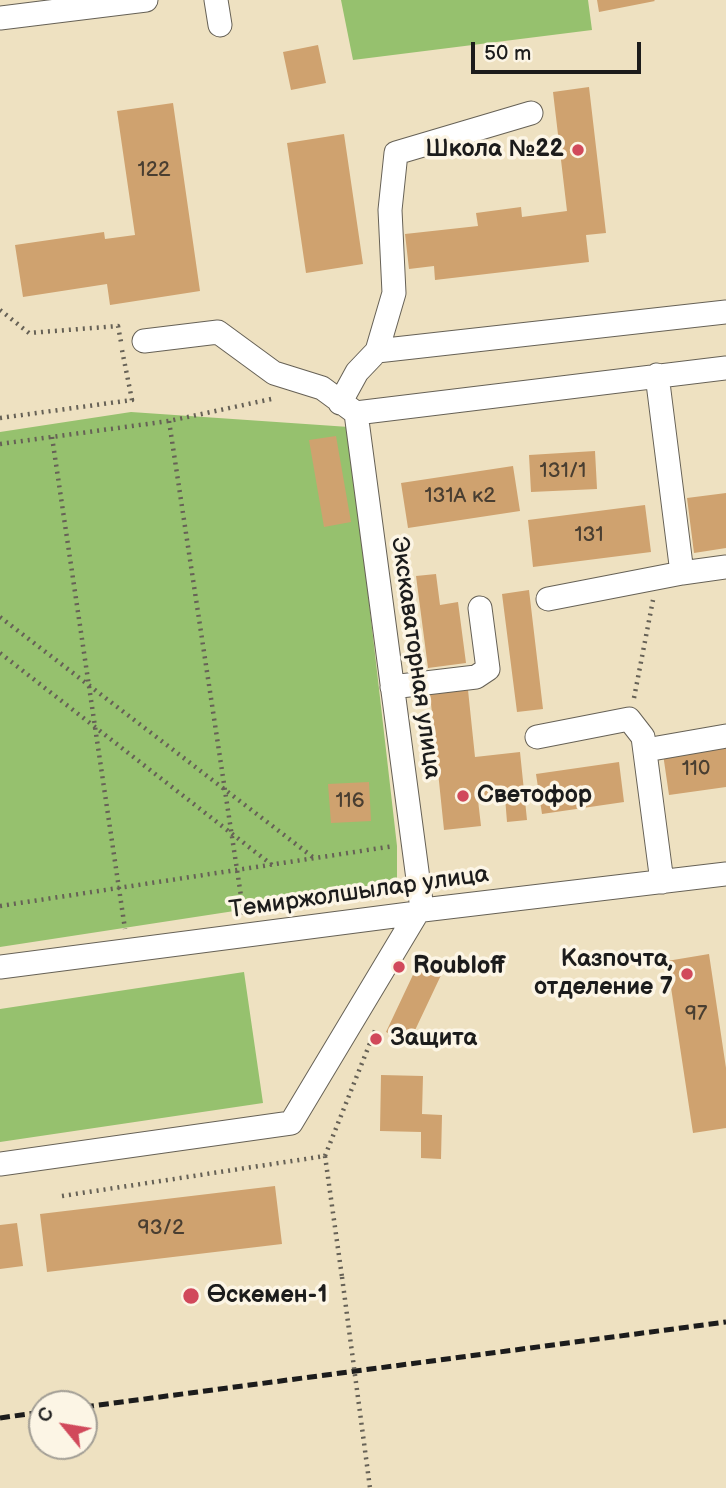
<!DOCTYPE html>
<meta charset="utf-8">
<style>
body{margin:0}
#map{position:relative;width:726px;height:1488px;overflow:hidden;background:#eee1c1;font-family:"Balsamiq Sans",sans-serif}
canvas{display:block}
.north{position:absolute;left:28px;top:1390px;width:70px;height:70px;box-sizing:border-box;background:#fcf5e5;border:2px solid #a29e95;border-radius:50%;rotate:300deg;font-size:19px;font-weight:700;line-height:28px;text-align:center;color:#1c1c1c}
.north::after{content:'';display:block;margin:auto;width:24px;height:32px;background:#d1495b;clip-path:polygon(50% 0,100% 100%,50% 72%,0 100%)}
.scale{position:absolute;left:471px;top:42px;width:170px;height:32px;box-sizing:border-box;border:4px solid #1c1c1c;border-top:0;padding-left:9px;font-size:21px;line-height:24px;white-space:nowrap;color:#1c1c1c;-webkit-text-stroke:5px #fcf5e5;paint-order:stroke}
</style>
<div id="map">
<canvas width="726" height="1488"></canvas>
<div class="north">С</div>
<div class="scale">50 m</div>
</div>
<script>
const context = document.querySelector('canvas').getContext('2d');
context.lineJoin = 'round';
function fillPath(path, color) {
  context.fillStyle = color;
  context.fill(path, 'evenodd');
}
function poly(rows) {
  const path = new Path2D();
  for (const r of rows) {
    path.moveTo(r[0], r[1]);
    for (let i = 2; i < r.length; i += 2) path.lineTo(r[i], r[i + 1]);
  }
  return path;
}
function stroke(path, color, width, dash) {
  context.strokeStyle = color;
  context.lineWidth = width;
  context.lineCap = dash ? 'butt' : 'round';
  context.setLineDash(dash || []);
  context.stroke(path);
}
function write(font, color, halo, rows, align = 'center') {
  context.font = font + ' "Balsamiq Sans",sans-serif';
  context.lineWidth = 7;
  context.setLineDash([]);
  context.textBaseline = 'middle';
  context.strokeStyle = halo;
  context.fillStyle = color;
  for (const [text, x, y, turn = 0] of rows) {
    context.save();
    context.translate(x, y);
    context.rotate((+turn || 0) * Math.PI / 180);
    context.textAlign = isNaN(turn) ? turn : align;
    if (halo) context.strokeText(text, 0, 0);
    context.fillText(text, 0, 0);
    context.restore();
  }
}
fillPath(poly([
 [341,0,588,0,592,30,353,60],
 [131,412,349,427,397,846,397,886,0,947,0,432],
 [244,972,263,1103,0,1142,0,1009]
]), '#96c16e');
fillPath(poly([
 [597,0,654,0,655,1,599,12],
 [318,45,326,83,291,90,283,52],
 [589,87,606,233,586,235,589,262,435,280,434,266,409,269,405,234,478,226,476,213,521,207,522,217,567,211,553,92],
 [173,103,200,291,110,305,107,284,23,297,15,245,104,232,105,239,135,235,117,111],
 [344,134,363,264,306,273,287,143],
 [336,436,351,522,324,527,309,440],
 [595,451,597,489,531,492,529,455],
 [513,466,520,511,408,528,401,483],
 [726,493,726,548,694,553,687,498],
 [645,505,651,552,533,567,528,520],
 [436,574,440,605,458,602,466,663,428,668,416,576],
 [529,590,543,709,517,712,502,594],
 [468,690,475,757,520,752,527,820,507,822,505,797,478,800,481,826,444,830,430,694],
 [726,744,726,787,669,795,663,754],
 [619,762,624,802,542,814,536,774],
 [369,782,371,821,331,823,328,784],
 [709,954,726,1068,726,1128,693,1133,667,961],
 [420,960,443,971,409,1043,386,1032],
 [381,1075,423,1076,422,1114,442,1115,441,1159,421,1158,421,1132,380,1131],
 [275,1186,282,1244,47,1272,40,1214],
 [17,1223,23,1266,0,1269,0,1225]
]), '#cfa26f');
const minor = poly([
 [216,0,220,25],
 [0,18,146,0],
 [144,341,218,332,274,373,322,388,356,413,726,368],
 [377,351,726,312],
 [340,403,357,372,377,351,394,293,390,210,396,153,531,113],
 [356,413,422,909],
 [682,573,726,567],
 [548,599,682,573,657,375],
 [392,687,476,677,488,669,480,608],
 [537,737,629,719,643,737,662,882],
 [646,750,726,736],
 [0,967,417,913,422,909,423,910,726,874],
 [0,1164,291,1123,417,913]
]);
stroke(minor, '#666156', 25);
stroke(poly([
 [0,310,29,333,118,326,121,342],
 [0,418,132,400,122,350],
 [169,421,244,916],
 [52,437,125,929],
 [0,444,169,421,276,398],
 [0,617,314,858],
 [0,653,272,865],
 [634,698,653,600],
 [0,906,394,846],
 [325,1156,342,1277],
 [62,1196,325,1156,376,1028]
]), '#666156', 4.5, [2, 5]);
stroke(minor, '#fff', 23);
stroke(poly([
 [84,1407,726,1322],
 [0,1418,42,1412]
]), '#1c1c1c', 5, [10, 5]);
stroke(poly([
 [342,1277,370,1488]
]), '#666156', 4.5, [2, 5]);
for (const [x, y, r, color] of [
 [578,150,7,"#d1495b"],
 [463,796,7,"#d1495b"],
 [399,967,7,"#d1495b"],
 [687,974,7,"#d1495b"],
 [376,1039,7,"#d1495b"],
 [191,1296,9,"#d1495b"]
]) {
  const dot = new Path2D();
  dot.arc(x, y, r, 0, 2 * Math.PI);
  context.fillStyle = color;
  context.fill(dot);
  stroke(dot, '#fcf5e5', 2.5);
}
write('21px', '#493e31', null, [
 ["122",154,171],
 ["131/1",563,472],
 ["131А к2",460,497],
 ["131",589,536],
 ["110",696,770],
 ["116",350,802],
 ["97",696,1015],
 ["93/2",161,1229]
]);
write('bold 24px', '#1c1c1c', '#fcf5e5', [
 ["Школа №22",564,150,"right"],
 ["Светофор",477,796],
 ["Казпочта,",673,960,"right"],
 ["отделение 7",673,988,"right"],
 ["Roubloff",413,967],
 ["Защита",390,1039],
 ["Өскемен-1",207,1296]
], 'left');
write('24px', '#1c1c1c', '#fcf5e5', [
 ["Экскаваторная улица",415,658,82],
 ["Темиржолшылар улица",359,893,-8]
]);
</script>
